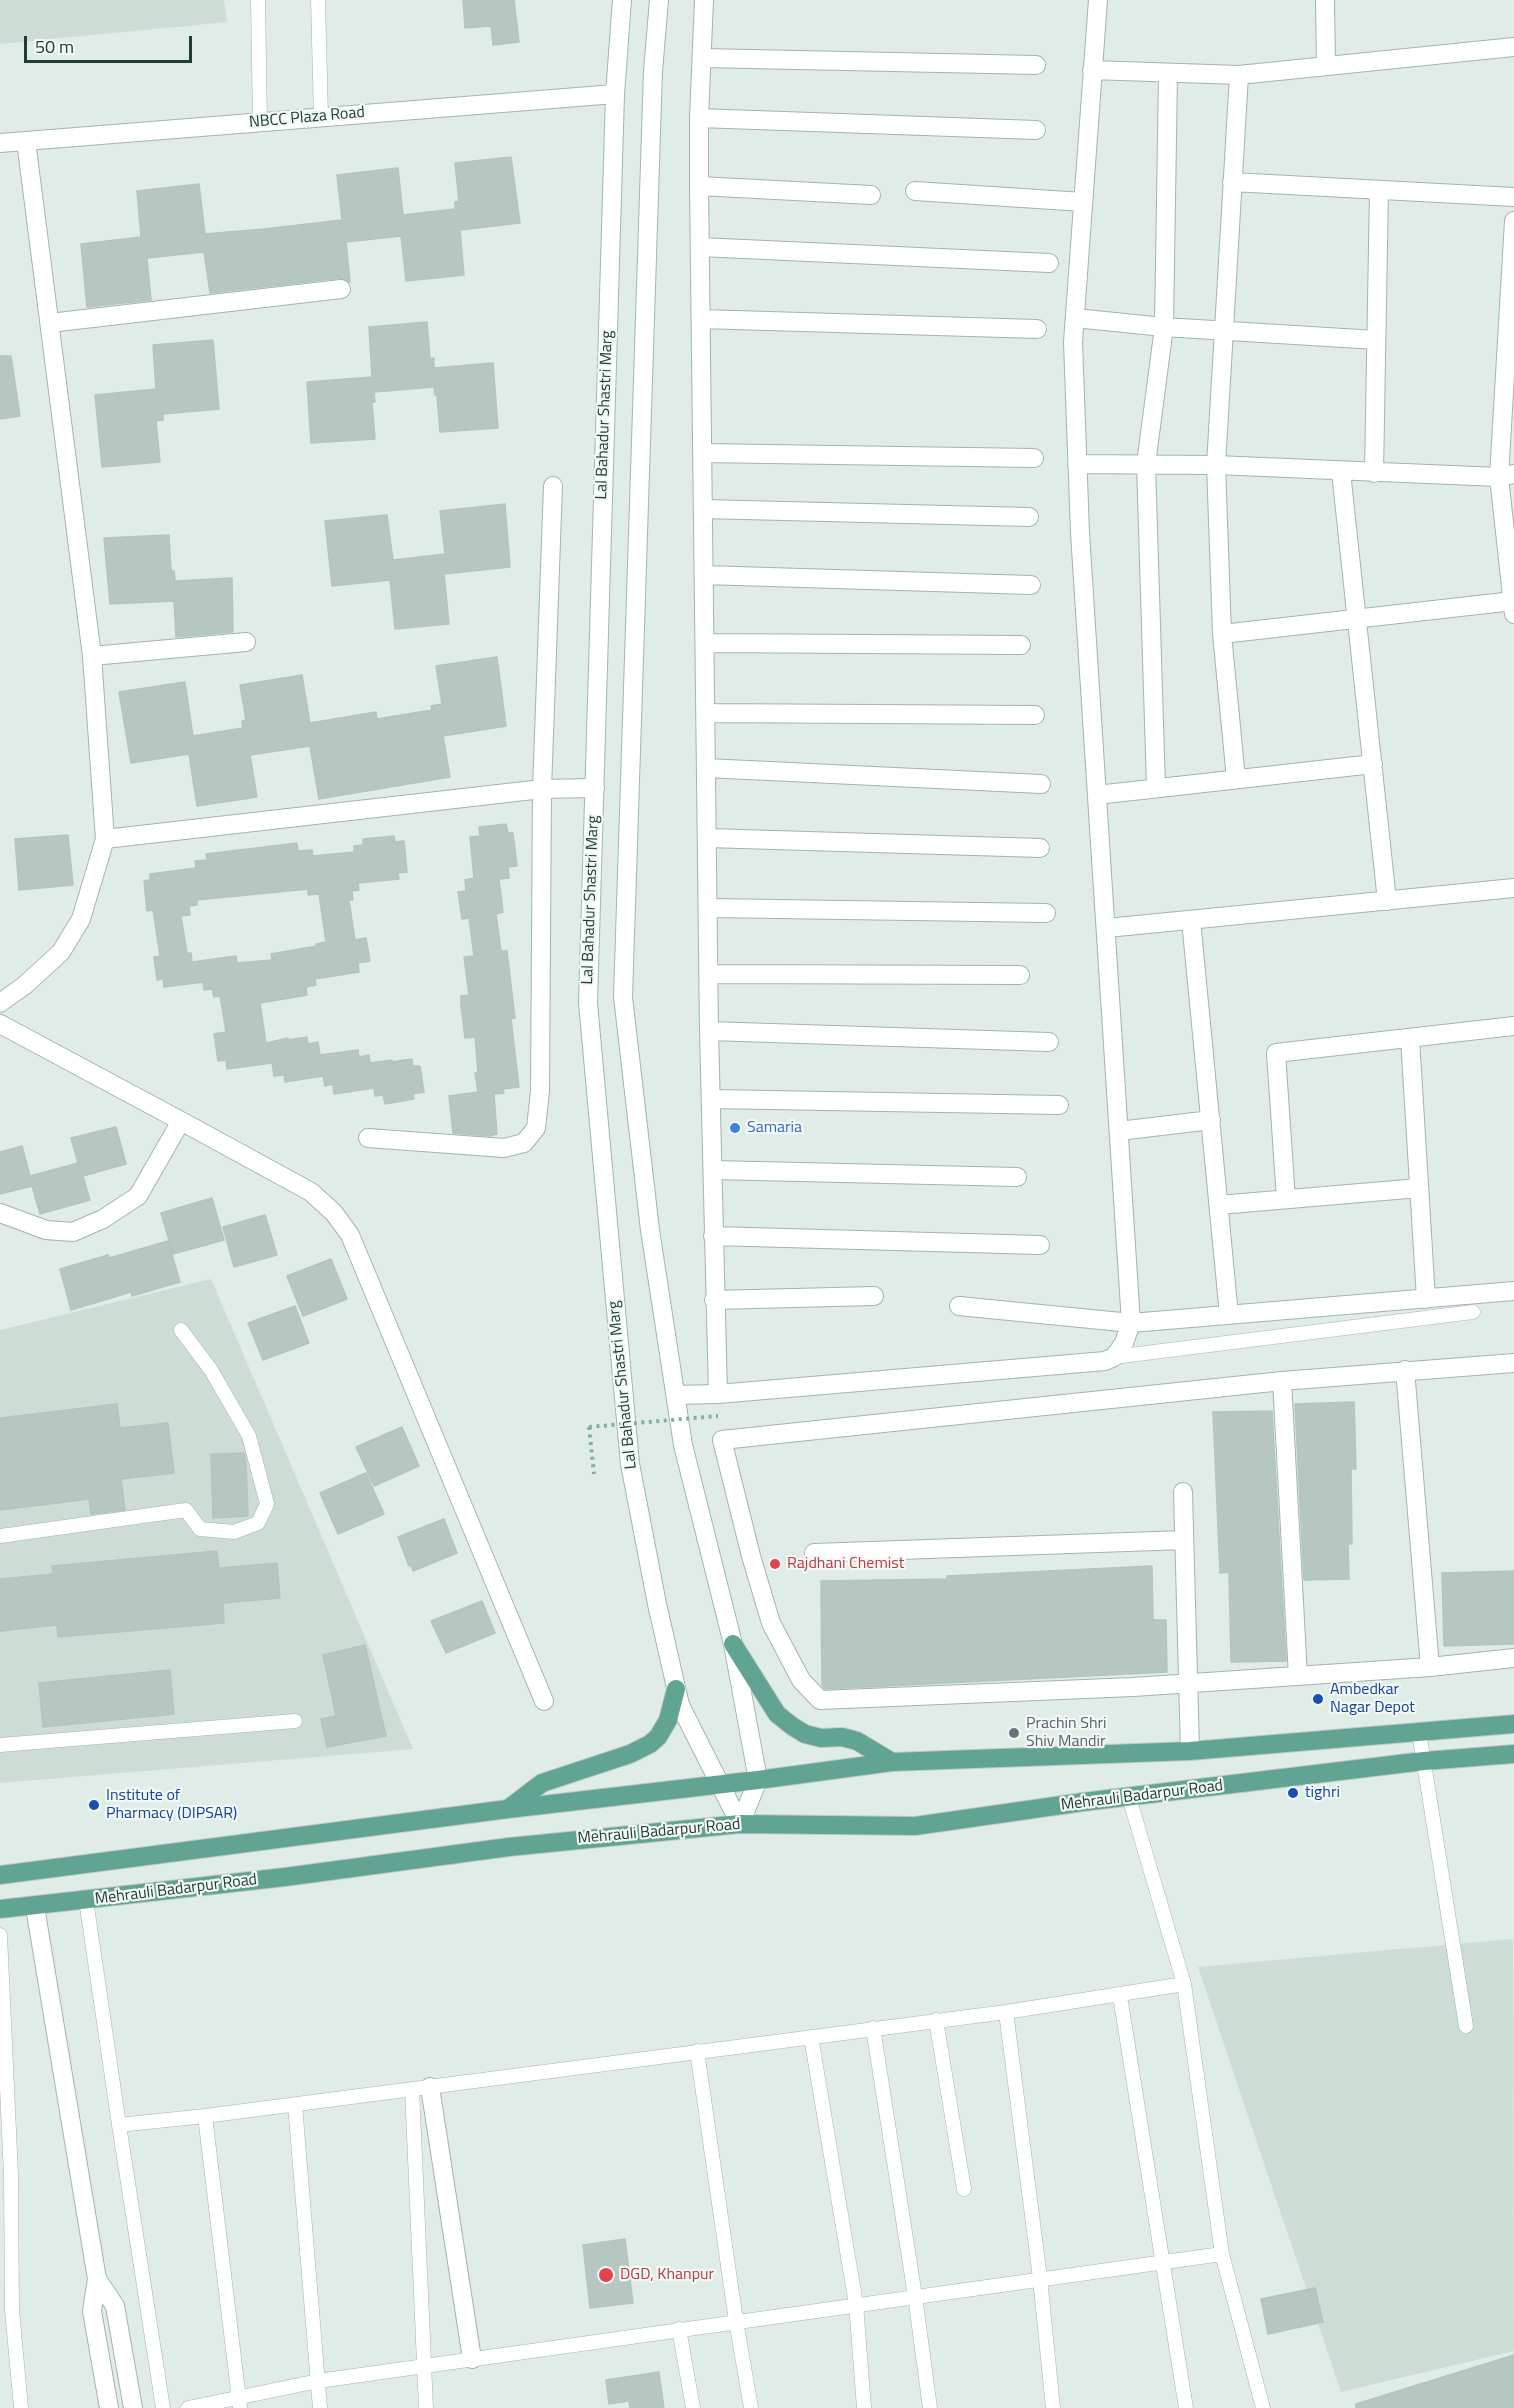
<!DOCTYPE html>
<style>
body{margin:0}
#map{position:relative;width:1514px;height:2408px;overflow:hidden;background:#e0ece7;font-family:"Titillium Web",sans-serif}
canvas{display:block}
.scale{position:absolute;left:24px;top:36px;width:168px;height:27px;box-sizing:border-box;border:3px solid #203d35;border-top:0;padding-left:8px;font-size:18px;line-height:21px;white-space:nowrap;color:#203d35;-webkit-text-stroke:4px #f1f8f5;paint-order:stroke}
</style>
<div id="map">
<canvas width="1514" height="2408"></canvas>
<div class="scale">50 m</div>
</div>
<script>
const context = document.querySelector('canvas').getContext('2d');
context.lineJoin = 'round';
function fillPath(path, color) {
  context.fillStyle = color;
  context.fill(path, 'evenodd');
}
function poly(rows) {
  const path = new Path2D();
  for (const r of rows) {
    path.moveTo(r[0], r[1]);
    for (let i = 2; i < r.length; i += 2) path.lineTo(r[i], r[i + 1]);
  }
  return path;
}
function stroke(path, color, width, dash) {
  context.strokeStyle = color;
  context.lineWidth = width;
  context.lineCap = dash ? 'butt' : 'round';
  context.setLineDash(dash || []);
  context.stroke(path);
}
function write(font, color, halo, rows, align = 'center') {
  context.font = font + ' "Titillium Web",sans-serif';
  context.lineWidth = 4.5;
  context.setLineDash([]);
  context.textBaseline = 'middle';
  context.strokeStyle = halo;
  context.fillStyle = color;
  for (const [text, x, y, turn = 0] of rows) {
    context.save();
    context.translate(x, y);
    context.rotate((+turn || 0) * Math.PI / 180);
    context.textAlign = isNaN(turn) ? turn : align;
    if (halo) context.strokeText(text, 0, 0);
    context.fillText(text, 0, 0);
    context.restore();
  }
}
fillPath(poly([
 [0,0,224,0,227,22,0,44],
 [211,1279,413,1749,0,1783,0,1330],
 [1513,1939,1514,2351,1341,2392,1198,1967]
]), '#cedcd6');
const building = poly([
 [463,0,514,0,519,42,493,45,491,26,465,28,463,0],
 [511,157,520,223,460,230,464,275,406,281,401,236,346,242,350,282,340,278,210,293,204,252,147,258,151,300,87,307,81,244,141,237,137,191,199,184,205,234,264,229,342,220,337,175,398,168,403,215,455,209,455,202,459,201,455,163,511,157],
 [427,322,430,359,434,358,434,368,493,363,498,428,440,432,437,395,435,395,434,387,374,392,375,402,372,402,375,439,311,443,307,382,372,377,369,327,427,322],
 [213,340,219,409,163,414,163,420,156,421,160,462,102,467,95,395,156,389,153,345,213,340],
 [0,356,11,356,20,416,0,419,0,356],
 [505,504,510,567,444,574,449,624,395,629,390,580,332,586,325,521,387,515,393,560,445,554,440,511,505,504],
 [169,535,171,571,174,571,175,581,232,578,233,632,176,637,174,601,110,604,104,538,169,535],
 [497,657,506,726,443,736,450,777,319,799,310,746,250,755,257,797,197,806,189,754,131,763,119,692,185,682,193,736,243,728,242,721,246,720,240,685,302,675,310,723,376,712,377,719,432,710,431,706,442,704,436,666,497,657],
 [506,824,508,833,513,833,517,866,508,867,509,878,499,879,503,912,496,914,501,951,507,951,515,1018,511,1019,519,1087,503,1089,504,1093,494,1094,497,1134,489,1136,453,1133,449,1096,478,1092,475,1073,478,1073,475,1037,465,1038,461,1006,461,996,469,995,464,957,474,956,469,918,462,919,458,892,466,891,465,880,474,878,470,837,480,836,479,827,506,824],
 [68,835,73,885,19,890,15,839,68,835],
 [394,836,395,842,404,841,407,872,398,873,399,879,358,883,359,890,352,891,353,900,349,900,355,940,366,938,370,961,358,963,359,972,315,979,316,985,306,987,307,995,260,1003,266,1043,288,1038,288,1040,307,1037,308,1044,318,1042,320,1055,358,1050,359,1057,369,1055,370,1063,392,1060,392,1062,412,1059,413,1066,420,1066,424,1092,413,1094,414,1099,385,1104,383,1095,375,1096,374,1088,334,1094,333,1084,325,1086,323,1076,285,1082,284,1075,274,1076,272,1063,227,1069,226,1060,218,1061,214,1034,226,1032,220,996,214,997,212,989,204,990,203,982,164,987,163,979,157,980,154,957,160,956,153,910,147,911,144,881,150,880,150,874,196,868,195,861,207,860,206,854,297,843,298,851,312,850,313,856,354,852,354,846,363,845,363,839,394,836],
 [308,889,308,895,319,894,326,942,316,944,317,946,271,954,272,960,237,963,236,956,192,962,191,953,187,953,181,916,190,915,189,906,197,905,197,900,308,889],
 [116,1127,126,1164,83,1176,90,1200,40,1214,32,1186,0,1194,0,1152,22,1146,30,1176,78,1163,71,1138,116,1127],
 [212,1198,224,1240,173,1254,161,1213,212,1198],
 [265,1215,277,1255,234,1267,223,1227,265,1215],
 [168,1241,180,1282,132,1296,131,1292,71,1310,60,1269,108,1255,109,1258,168,1241],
 [331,1259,347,1299,303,1316,287,1276,331,1259],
 [295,1306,309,1343,263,1360,248,1323,295,1306],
 [1354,1402,1356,1469,1351,1469,1352,1544,1348,1544,1349,1579,1304,1580,1295,1404,1354,1402],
 [117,1404,120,1428,168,1423,174,1473,121,1479,125,1510,91,1514,89,1499,0,1510,0,1418,117,1404],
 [1272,1411,1286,1661,1231,1662,1229,1572,1220,1573,1213,1412,1272,1411],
 [402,1427,419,1466,374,1486,356,1447,402,1427],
 [244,1453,246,1462,248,1516,213,1518,211,1454,244,1453],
 [366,1473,384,1514,338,1534,320,1493,366,1473],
 [444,1519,457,1553,413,1571,411,1565,409,1566,398,1537,444,1519],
 [217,1551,219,1568,277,1563,280,1598,223,1603,224,1623,58,1637,57,1625,0,1631,0,1579,53,1574,52,1566,217,1551],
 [1152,1566,1153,1620,1166,1620,1167,1672,825,1689,822,1685,821,1581,947,1579,947,1576,1152,1566],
 [1514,1571,1514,1644,1444,1646,1442,1573,1514,1571],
 [482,1601,495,1633,446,1653,431,1621,482,1601],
 [365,1645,386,1736,327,1747,321,1719,336,1716,323,1655,365,1645],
 [170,1670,174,1714,43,1727,39,1683,170,1670],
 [625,2239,633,2303,590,2308,583,2245,625,2239],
 [1315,2288,1323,2322,1268,2334,1261,2299,1315,2288],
 [1514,2355,1514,2408,1356,2408,1356,2404,1514,2355],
 [659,2372,664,2408,630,2408,629,2401,609,2404,606,2380,659,2372]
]);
fillPath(building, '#b5c7c0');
stroke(building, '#b2c6be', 1.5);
const service = poly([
 [258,0,260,122],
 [318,0,321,117],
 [1114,1357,1473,1312],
 [0,1536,186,1510,200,1529,234,1532,258,1523,267,1504,249,1436,211,1370,181,1330],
 [1419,1732,1466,2026],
 [0,1745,295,1721],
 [1129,1797,1184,1984],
 [86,1900,119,2125,205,2116,1006,2012,1184,1984,1222,2254,1263,2408],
 [0,1935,11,2175,12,2310,21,2408],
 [1120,1996,1186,2408],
 [1006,2012,1040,2278,1053,2408],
 [936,2020,964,2189],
 [873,2028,915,2296,930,2408],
 [811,2037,856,2304,864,2408],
 [697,2051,736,2321,751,2408],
 [412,2089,426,2408],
 [295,2105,320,2408],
 [205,2116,240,2408],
 [119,2125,163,2408],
 [679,2329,693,2408],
 [188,2408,318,2381,1222,2254]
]);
const minor = poly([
 [704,0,699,118,699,186,709,1031,718,1394],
 [1325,0,1326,66],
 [702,58,1036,65],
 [1092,70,1239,75,1514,47],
 [699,118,1036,130],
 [1232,182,1514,197],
 [699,186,871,195],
 [915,191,1083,202],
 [1514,221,1499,477,1514,614],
 [700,247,1049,263],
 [1075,318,1164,327,1376,340],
 [701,319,1037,329],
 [50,323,341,289],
 [702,453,1034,458],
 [1077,464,1216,465,1499,477,1514,474],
 [1341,472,1387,901],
 [1374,473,1379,190],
 [703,509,1029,517],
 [704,575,1031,585],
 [1222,634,1513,601],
 [705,643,1021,645],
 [92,656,246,642],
 [706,713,1035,715],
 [706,768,1041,784],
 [1236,779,1222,634,1216,465,1239,75],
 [1156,787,1146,464,1164,327,1168,73],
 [1097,795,1373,764],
 [708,838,1040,848],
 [105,839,542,789,595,788],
 [709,908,1046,913],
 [1191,920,1229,1315],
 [1107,928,1514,888],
 [710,974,1020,975],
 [0,1003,25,985,61,952,81,919,105,839,92,656,26,141],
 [0,1024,181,1121],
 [709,1031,1049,1042],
 [1410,1038,1426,1299],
 [711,1099,1059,1105],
 [1119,1131,1211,1120],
 [368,1138,504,1148,524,1143,536,1128,540,1091,542,789,553,486],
 [713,1170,1017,1177],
 [1286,1199,1276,1053,1514,1026],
 [1219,1205,1419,1188],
 [0,1213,46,1230,73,1232,103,1219,138,1196,181,1121,311,1192,334,1213,350,1235,544,1701],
 [713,1236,1040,1245],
 [714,1300,874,1296],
 [959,1306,1131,1323,1514,1291],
 [1514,1363,1282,1381,722,1440,751,1556,771,1623,801,1680,820,1700,1133,1687,1430,1667,1514,1658],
 [1405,1370,1430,1667],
 [1282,1381,1298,1676],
 [676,1395,718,1394,1105,1361,1114,1357,1124,1343,1131,1323,1080,533,1073,342,1098,0],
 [1183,1492,1190,1751],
 [814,1553,1184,1540],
 [430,2087,472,2359]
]);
const tertiary = poly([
 [0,143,615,94],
 [35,1907,97,2279,92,2311,109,2408],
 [97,2279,115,2306,133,2408]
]);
const secondary = poly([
 [622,0,615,94,588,1003,630,1464,657,1604,680,1705,740,1824],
 [659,0,653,71,623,997,650,1230,683,1445,733,1644,758,1780,740,1824]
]);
const primary = poly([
 [733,1644,777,1714,792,1726,805,1734,821,1738,842,1737,857,1741,892,1762],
 [508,1809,542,1783,630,1754,650,1744,658,1737,668,1720,676,1689],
 [0,1875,508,1809,758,1780,892,1762,1190,1751,1514,1724],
 [0,1909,285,1877,509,1847,740,1824,915,1826,1083,1802,1424,1761,1514,1754]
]);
stroke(service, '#a3b4ae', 15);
stroke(minor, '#a3b4ae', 20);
stroke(tertiary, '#a3b4ae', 20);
stroke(secondary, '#9eb8af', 20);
stroke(primary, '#c1c9c6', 20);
stroke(poly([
 [589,1427,594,1474]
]), '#7fb1a1', 4, [3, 4.5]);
stroke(service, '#fff', 14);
stroke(minor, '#fff', 18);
stroke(tertiary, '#fff', 18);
stroke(secondary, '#fff', 18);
stroke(primary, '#62a493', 18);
stroke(poly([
 [589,1427,718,1416]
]), '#7fb1a1', 4, [3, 4.5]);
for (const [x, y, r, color] of [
 [735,1128,6,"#3f7fe0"],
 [775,1564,6,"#e0444e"],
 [1318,1699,6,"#1a4fb4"],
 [1014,1733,6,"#6b7280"],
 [1293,1793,6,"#1a4fb4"],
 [94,1805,6,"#1a4fb4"],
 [606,2275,8,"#e0444e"]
]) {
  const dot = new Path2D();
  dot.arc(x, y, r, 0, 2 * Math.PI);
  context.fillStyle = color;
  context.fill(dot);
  stroke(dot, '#f1f8f5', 2);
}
write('16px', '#203d35', '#f1f8f5', [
 ["NBCC Plaza Road",307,118,-5],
 ["Lal Bahadur Shastri Marg",605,415,-88],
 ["Lal Bahadur Shastri Marg",591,900,-88],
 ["Lal Bahadur Shastri Marg",623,1385,-96],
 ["Mehrauli Badarpur Road",1142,1796,-7],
 ["Mehrauli Badarpur Road",659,1832,-5],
 ["Mehrauli Badarpur Road",176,1890,-7]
]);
write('16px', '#366cbe', '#f1f8f5', [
 ["Samaria",747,1128]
], 'left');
write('16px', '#be3a42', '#f1f8f5', [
 ["Rajdhani Chemist",787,1564],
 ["DGD, Khanpur",620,2275]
], 'left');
write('16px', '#164399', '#f1f8f5', [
 ["Ambedkar",1330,1690],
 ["Nagar Depot",1330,1708],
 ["tighri",1305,1793],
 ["Institute of",106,1796],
 ["Pharmacy (DIPSAR)",106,1814]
], 'left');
write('16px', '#5b616d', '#f1f8f5', [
 ["Prachin Shri",1026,1724],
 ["Shiv Mandir",1026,1742]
], 'left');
</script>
